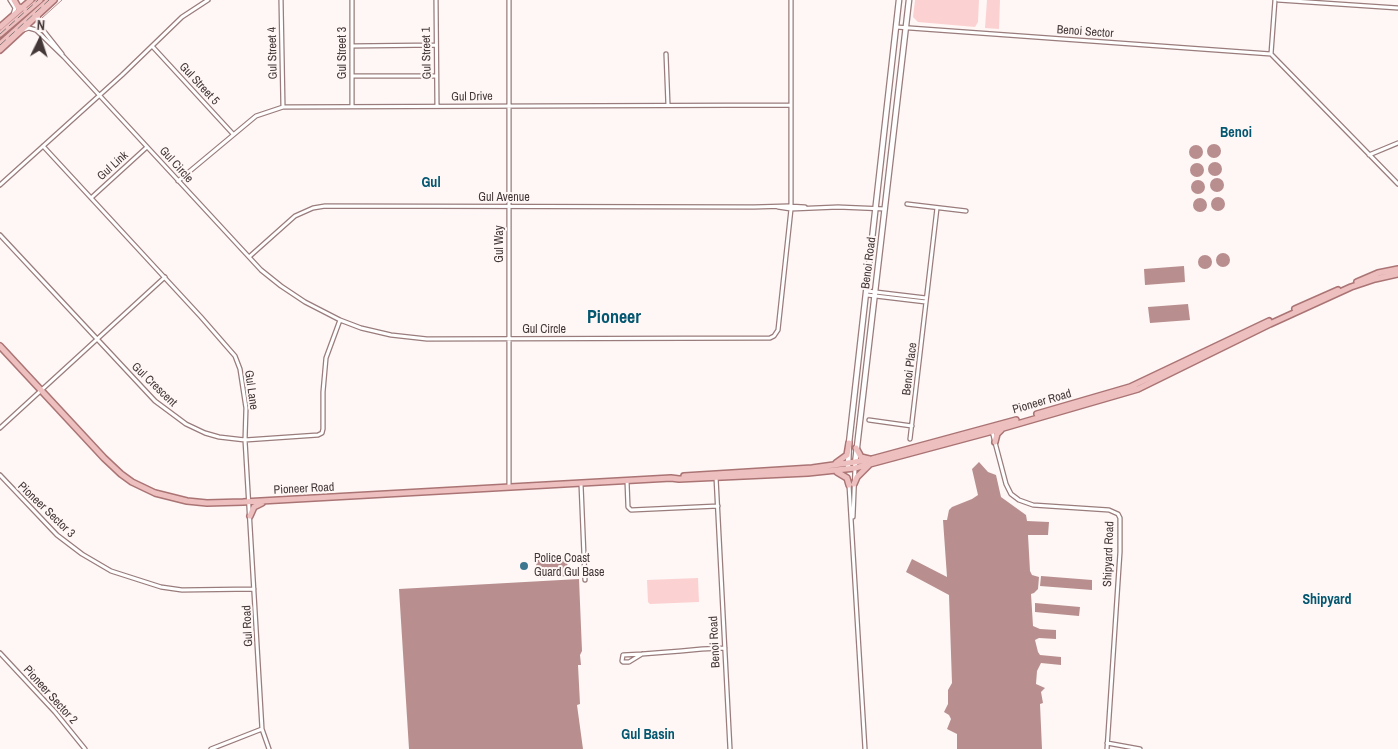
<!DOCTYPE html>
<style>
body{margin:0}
#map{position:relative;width:1398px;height:749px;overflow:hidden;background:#fef7f6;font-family:"Archivo Narrow",sans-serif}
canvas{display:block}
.north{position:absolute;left:15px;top:15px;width:50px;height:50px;-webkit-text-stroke:4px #fef7f6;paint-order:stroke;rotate:4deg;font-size:14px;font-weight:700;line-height:20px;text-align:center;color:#443737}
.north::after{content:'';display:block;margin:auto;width:18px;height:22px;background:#443737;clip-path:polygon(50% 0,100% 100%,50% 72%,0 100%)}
</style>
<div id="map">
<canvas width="1398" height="749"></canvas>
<div class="north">N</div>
</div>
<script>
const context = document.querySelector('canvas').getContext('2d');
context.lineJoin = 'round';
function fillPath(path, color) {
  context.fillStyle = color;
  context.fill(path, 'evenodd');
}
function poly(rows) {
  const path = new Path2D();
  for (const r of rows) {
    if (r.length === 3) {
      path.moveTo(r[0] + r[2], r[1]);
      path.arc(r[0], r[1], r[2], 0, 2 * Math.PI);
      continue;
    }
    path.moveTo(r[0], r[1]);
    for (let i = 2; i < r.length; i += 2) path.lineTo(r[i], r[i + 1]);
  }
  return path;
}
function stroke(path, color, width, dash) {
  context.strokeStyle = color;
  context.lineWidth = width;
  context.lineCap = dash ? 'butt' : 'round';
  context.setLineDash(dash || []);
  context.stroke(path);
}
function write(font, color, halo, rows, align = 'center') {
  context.font = font + ' "Archivo Narrow",sans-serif';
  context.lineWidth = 4;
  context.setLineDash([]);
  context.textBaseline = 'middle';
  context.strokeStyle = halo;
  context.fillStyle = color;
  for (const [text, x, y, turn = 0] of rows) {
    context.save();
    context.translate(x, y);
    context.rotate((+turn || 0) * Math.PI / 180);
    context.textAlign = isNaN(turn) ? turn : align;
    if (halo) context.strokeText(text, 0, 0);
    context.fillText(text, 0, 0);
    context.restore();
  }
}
fillPath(poly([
 [915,0,979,0,978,22,975,27,918,22,913,17],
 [987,0,1000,0,999,29,985,28],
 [698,578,699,602,650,604,648,602,647,580]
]), '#fbd2d1');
fillPath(poly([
 [1214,151,7],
 [1196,152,7],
 [1215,169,7],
 [1197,170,7],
 [1217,185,7],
 [1198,187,7],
 [1218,204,7],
 [1200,205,7],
 [1223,260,7],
 [1205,262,7],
 [1184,266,1185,282,1145,285,1144,269],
 [1188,304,1190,320,1150,323,1148,307],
 [979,462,988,472,996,475,1001,497,1026,515,1027,521,1049,522,1048,535,1028,535,1030,571,1032,575,1039,577,1038,589,1034,593,1031,594,1033,626,1040,629,1056,630,1056,639,1039,638,1035,640,1038,652,1040,655,1061,657,1061,665,1041,663,1037,671,1036,684,1045,688,1041,692,1043,703,1040,704,1042,749,957,749,957,734,947,729,951,719,949,715,944,712,948,704,948,690,952,683,949,595,906,572,912,559,947,577,943,520,947,520,949,510,952,507,972,499,978,495,972,469],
 [567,556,568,576,537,578,536,558],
 [1041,576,1092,580,1092,590,1040,586],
 [579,579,582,651,580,655,581,665,578,665,580,704,577,705,583,749,409,749,399,589],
 [1035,603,1080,607,1079,616,1035,612]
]), '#b88f8e');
stroke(poly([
 [42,18,62,0]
]), '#b88f8e', 1);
const minor = poly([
 [10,0,15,8,13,15],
 [281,0,283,107],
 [352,0,352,106],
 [436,0,437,106],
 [509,0,509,487],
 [1278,0,1398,8],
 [38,16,39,25,62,54],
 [896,27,1271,54,1398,184],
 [23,30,29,28,36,30,64,57,261,270,281,286,305,302,340,320,361,328,391,335,427,339,770,338,774,336,778,330,791,209,791,0],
 [152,46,233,134],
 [352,46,436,45],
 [666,54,668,105],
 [1271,54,1275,0],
 [352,76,436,76],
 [43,146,201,317,235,356,240,369,246,408,245,440,262,729,269,749],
 [1369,155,1398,143],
 [178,181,256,116,283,107,791,105],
 [0,185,122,75,182,17,208,0],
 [91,198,147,147],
 [907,204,966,211],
 [778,207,791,209,838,207,885,209],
 [0,235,155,401,186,424,205,433,219,437,245,440,318,435,322,433,323,429,323,392,326,358,340,320],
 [249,257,295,216,313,208,325,206,754,207,788,206,805,207],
 [867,291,926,298],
 [867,295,926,302],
 [869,420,912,426],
 [0,428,165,277],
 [992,431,1006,484,1011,494,1019,500,1033,505,1109,510,1118,514,1120,518,1120,552,1107,749],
 [910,439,937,208],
 [0,475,57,535,82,554,111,571,161,587,182,590,254,589],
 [716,477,730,749],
 [627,481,628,507,631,510,718,506],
 [581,484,585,580],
 [849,485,865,749],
 [853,517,855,468],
 [0,653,55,712,85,749],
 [642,654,629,662,623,662,622,661,623,655,642,654,681,651,702,649,725,648],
 [1107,743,1140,749],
 [211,749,262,729]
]);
const secondary = poly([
 [855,464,909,0],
 [848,466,849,443,899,0]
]);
const primary = poly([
 [14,0,18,7,24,8],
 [0,27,31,0],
 [0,34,40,0],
 [0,44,49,0],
 [0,50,54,0],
 [1357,282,1378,273,1398,269],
 [1295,309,1338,290],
 [0,346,104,458,121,474,132,482,155,493,187,501,207,503,243,502,671,478,679,479,808,473,855,468,993,431,1138,389,1270,324,1351,287,1375,279,1398,274],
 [1037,414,1130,387,1269,321],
 [995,442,997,434,1001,430],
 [856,448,861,457,869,459],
 [836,463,847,455,849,443],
 [837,472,847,478,849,485],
 [684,476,812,468,855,462,872,459,1016,420],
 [854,484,857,477,869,465],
 [250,516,254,507,262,503]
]);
stroke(minor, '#997c7b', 5.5);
stroke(secondary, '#997c7b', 7);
stroke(primary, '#ab7474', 8);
stroke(minor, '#fff', 3);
stroke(secondary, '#fff', 4.5);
stroke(primary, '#eebfbf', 5);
stroke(poly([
 [0,34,38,0],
 [0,45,49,0]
]), '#847978', 1, [8, 4]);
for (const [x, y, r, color] of [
 [524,566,5,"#3c778f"]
]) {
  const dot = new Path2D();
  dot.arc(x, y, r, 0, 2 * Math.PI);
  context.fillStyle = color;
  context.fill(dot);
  stroke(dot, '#fef7f6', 2);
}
write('12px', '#443737', '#fef7f6', [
 ["Benoi Sector",1085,32,4],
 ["Gul Street 4",273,53,-91],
 ["Gul Street 3",343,53,-90],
 ["Gul Street 1",427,53,-91],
 ["Gul Street 5",199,84,47],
 ["Gul Drive",472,97,-1],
 ["Gul Circle",176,165,48],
 ["Gul Link",113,166,-42],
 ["Gul Avenue",504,198],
 ["Gul Way",500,244,-90],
 ["Benoi Road",869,263,-83],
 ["Gul Circle",544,330],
 ["Benoi Place",910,369,-83],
 ["Gul Crescent",154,385,44],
 ["Gul Lane",251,390,82],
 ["Pioneer Road",1042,402,-16],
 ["Pioneer Road",304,489,-3],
 ["Pioneer Sector 3",46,510,44],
 ["Shipyard Road",1109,554,-88],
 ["Gul Road",248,626,-93],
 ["Benoi Road",715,642,-93],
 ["Pioneer Sector 2",50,695,48]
]);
write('12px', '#443737', '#fef7f6', [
 ["Police Coast",534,559],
 ["Guard Gul Base",534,573]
], 'left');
write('bold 14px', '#045770', '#fef7f6', [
 ["Benoi",1236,133],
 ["Gul",431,183],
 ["Shipyard",1327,600],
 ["Gul Basin",648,735]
]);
write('bold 18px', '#045770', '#fef7f6', [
 ["Pioneer",614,318]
]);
</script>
